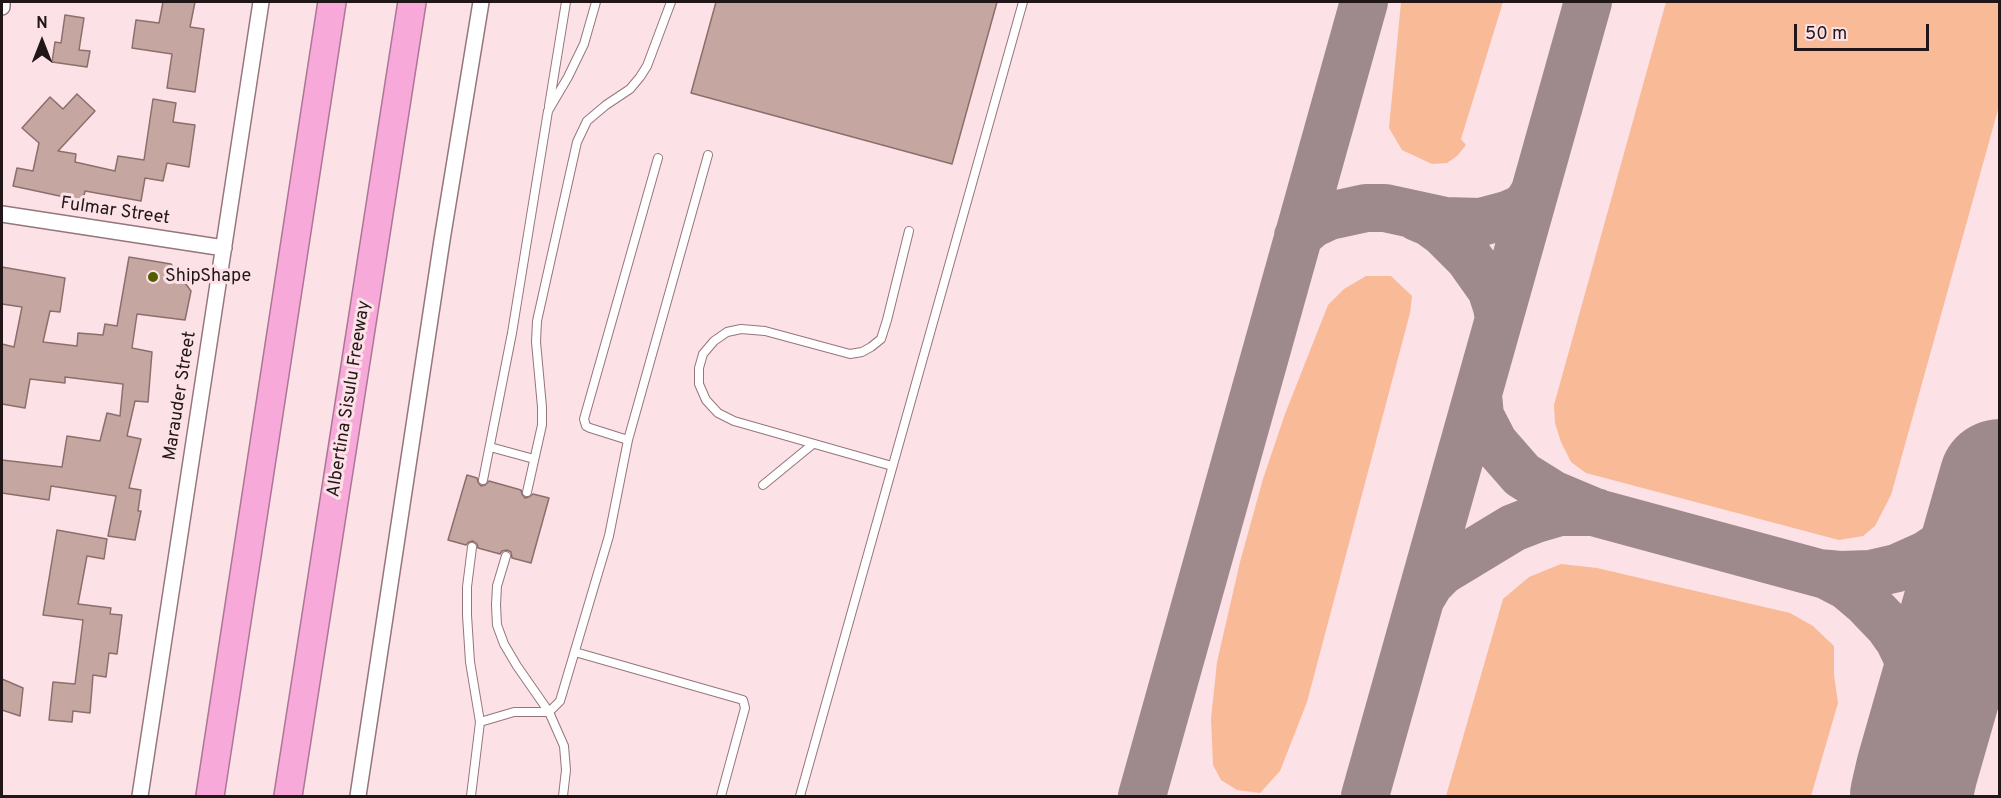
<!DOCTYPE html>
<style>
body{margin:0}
#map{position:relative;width:2001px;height:798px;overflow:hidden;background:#fce1e6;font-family:Overpass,sans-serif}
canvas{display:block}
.frame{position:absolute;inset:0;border:3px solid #211618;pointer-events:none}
.north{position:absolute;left:12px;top:12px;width:60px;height:60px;-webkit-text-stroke:4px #fce1e6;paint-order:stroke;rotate:0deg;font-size:16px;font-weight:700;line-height:24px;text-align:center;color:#211618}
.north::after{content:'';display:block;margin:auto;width:21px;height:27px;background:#211618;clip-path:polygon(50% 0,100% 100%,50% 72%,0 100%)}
.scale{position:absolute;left:1794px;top:24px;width:135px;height:27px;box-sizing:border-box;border:3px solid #211618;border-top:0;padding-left:8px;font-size:18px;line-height:21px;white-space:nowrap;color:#211618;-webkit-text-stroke:4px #fce1e6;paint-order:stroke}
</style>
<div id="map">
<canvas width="2001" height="798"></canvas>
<div class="frame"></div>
<div class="north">N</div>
<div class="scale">50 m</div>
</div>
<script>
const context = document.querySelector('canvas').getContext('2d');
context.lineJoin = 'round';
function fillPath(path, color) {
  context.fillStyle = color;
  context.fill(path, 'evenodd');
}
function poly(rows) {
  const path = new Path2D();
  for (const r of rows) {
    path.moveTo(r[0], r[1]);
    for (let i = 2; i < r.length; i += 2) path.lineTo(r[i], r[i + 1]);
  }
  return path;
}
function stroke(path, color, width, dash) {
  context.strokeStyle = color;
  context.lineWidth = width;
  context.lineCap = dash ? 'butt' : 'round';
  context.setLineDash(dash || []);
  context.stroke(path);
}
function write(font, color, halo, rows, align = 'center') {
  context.font = font + ' Overpass,sans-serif';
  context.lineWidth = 6;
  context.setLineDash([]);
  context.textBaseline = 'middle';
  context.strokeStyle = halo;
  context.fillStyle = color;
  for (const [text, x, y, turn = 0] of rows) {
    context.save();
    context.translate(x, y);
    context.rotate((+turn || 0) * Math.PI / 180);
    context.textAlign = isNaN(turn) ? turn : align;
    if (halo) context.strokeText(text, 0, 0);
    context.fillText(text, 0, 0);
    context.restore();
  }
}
fillPath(poly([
 [1401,2,1503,2,1461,139,1466,145,1457,156,1447,163,1432,164,1402,150,1389,128],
 [1666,2,1999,2,1999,106,1891,495,1875,526,1863,536,1839,540,1586,473,1571,462,1561,442,1555,423,1554,405],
 [1366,276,1391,276,1412,296,1410,313,1307,702,1280,771,1260,793,1237,790,1221,780,1213,765,1211,719,1217,662,1240,562,1263,479,1285,414,1328,305,1344,289],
 [1561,564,1597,568,1790,613,1813,626,1834,646,1834,675,1838,703,1811,796,1446,796,1503,599,1529,577]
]), '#f9ba98');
stroke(poly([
 [1417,217,1429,222,1444,233,1469,258,1491,289,1497,307,1499,319],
 [1298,236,1312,224,1329,216,1366,208,1385,208,1445,221,1481,222,1507,215,1521,209,1528,203,1534,193],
 [1478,395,1480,416,1494,443,1522,475,1554,495,1597,513,1826,575,1847,586,1866,602,1889,626,1899,640,1911,665,1919,688,1922,737,1911,796],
 [2000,487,1986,546,1989,572,2000,594],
 [1818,573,1840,575,1871,574,1897,568,1926,555,1953,537,1972,516,1984,501,2000,470],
 [1421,598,1430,583,1442,571,1513,528,1536,519,1560,512,1596,512],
 [1928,737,1949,674,1959,656,1977,638,2000,627],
 [1142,796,1364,2],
 [1365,796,1588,2]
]), '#9e898d', 48);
stroke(poly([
 [1911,796,1917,770,2000,480]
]), '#9e898d', 122);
const building = poly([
 [163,2,195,2,190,27,204,29,195,92,167,88,172,54,132,48,136,20,159,23,163,2],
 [716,2,997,2,952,164,691,93,716,2],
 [65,15,84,18,79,50,90,51,87,67,52,62,55,42,61,43,65,15],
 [77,94,95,111,58,151,76,154,75,162,115,171,118,156,144,160,153,99,176,103,173,122,195,125,189,167,167,163,163,181,145,178,141,201,85,191,83,201,13,186,17,168,33,171,39,143,22,128,50,97,63,109,77,94],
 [129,257,171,264,191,291,185,320,137,314,132,348,152,352,148,402,135,401,127,436,141,439,129,488,141,490,138,511,141,511,135,540,108,536,116,496,51,486,49,500,2,493,2,460,62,467,67,436,100,441,107,413,120,416,123,384,65,377,65,383,30,379,25,408,2,404,2,344,14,347,22,307,2,304,2,267,65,278,60,312,50,311,43,342,77,346,78,333,103,335,105,324,117,326,129,257],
 [467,475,477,478,478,482,481,486,485,485,489,481,521,490,522,494,525,498,529,497,533,494,549,498,531,563,512,558,511,552,507,550,502,551,500,554,478,548,477,544,473,541,469,542,466,545,448,540,467,475],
 [57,530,107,539,104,559,87,556,78,604,111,608,110,614,122,615,117,654,109,653,106,677,93,675,90,713,73,711,72,722,49,720,53,682,75,684,83,620,43,615,57,530],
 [2,679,23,688,20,716,2,710,2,679]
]);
fillPath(building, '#c5a6a1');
stroke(building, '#8c6f6b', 1.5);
const lane = poly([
 [549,106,566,2],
 [628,440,590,428,586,426,584,419,658,158],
 [490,447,534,459],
 [892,466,734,421,718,413,706,400,699,384,699,368,703,354,714,341,727,332,741,329,765,331,850,354,862,352,871,347,881,339,887,320,909,231],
 [483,480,512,333,548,111,568,77,584,44,596,2],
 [763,485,813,444],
 [527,492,542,425,542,407,536,342,537,321,577,142,587,121,606,105,630,89,640,77,647,66,671,2],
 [506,556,497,586,496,605,497,625,504,644,517,666,549,712,564,746,566,770,563,796],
 [575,652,743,700,745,708,721,796],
 [480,722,514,712,549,712,560,701,609,536,628,440,708,155],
 [471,796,480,722,470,662,467,615,467,587,472,547],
 [800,796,1023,2]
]);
const street = poly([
 [2,7,2,2],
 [2,214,224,248],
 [140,796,261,2],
 [358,796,442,240,481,2]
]);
const highway = poly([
 [210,796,332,2],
 [288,796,412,2]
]);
stroke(lane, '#94767c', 10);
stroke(street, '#94767c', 18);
stroke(highway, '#ac7696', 30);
stroke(lane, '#fff', 8);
stroke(street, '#fff', 15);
stroke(highway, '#f7a9da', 27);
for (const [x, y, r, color] of [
 [153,277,6,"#515e00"]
]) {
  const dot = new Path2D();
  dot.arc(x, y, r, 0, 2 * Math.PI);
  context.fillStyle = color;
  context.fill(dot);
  stroke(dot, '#fce1e6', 2);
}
write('18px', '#211618', '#fce1e6', [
 ["Fulmar Street",115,212,8],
 ["Marauder Street",181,396,-81],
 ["Albertina Sisulu Freeway",350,399,-81]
]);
write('18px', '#211618', '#fce1e6', [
 ["ShipShape",165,277]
], 'left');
</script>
